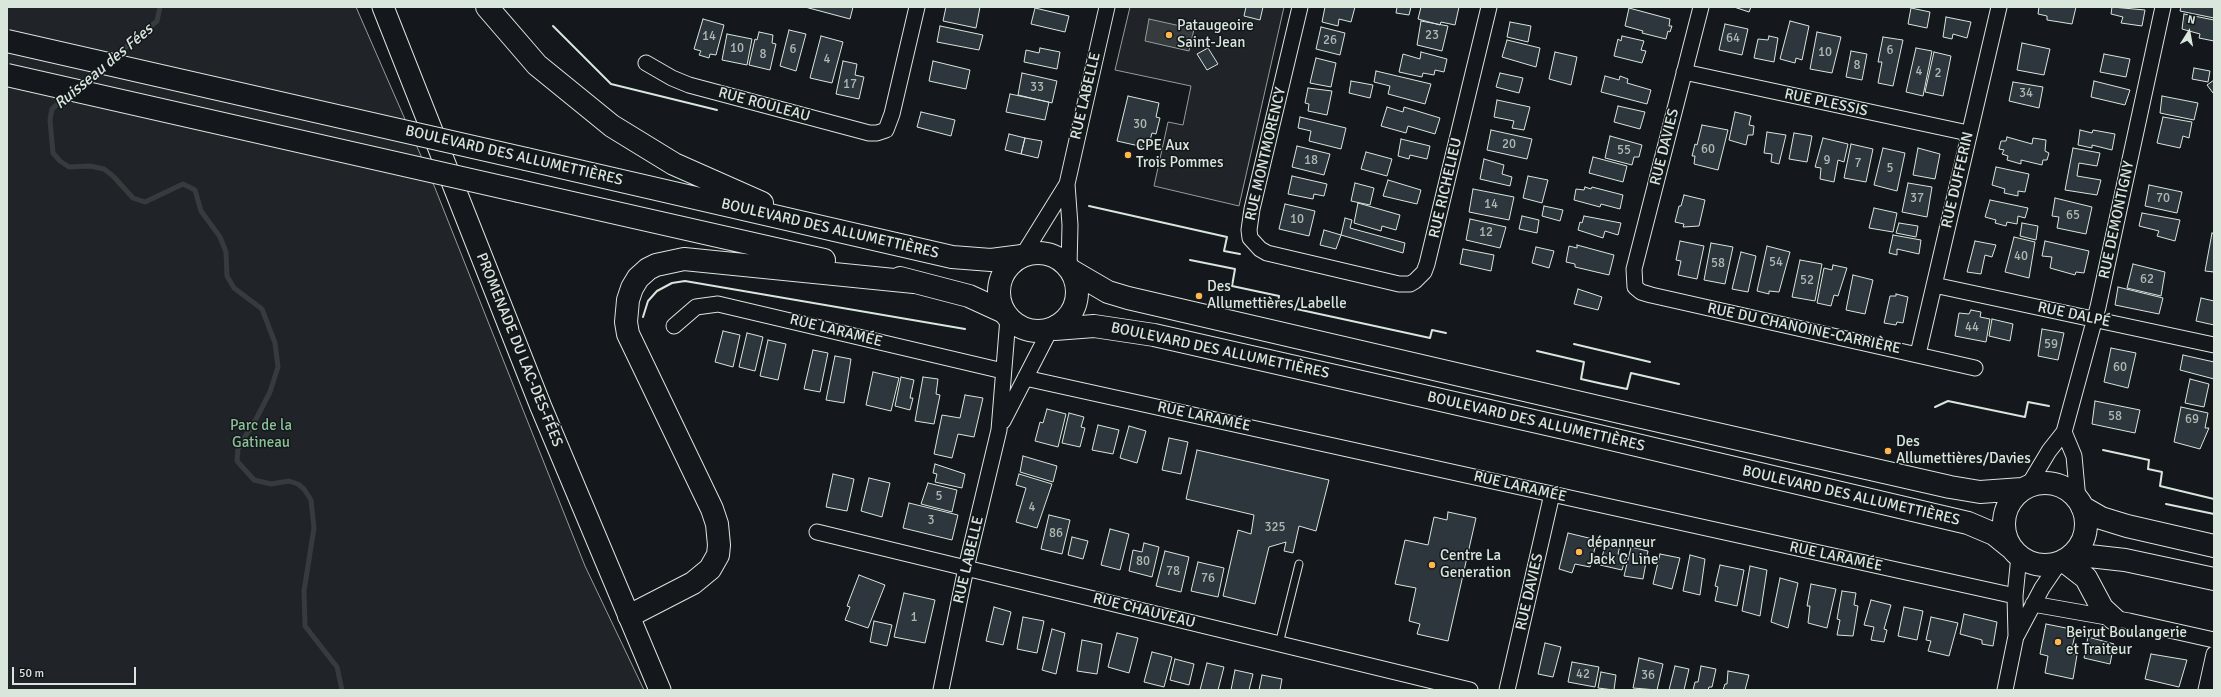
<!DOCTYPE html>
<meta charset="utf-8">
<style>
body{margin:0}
#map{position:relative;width:2221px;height:697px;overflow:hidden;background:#14181c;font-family:Signika,sans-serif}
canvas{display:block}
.frame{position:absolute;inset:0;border:8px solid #d8e6dc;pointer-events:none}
.north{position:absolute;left:2169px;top:12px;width:40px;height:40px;-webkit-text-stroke:3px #14181c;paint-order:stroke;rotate:11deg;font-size:11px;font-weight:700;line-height:16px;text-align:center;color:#d8e6dc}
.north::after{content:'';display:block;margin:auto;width:14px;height:18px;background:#d8e6dc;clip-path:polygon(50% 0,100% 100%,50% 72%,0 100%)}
.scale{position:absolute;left:12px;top:667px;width:124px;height:18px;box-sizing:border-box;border:2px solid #d8e6dc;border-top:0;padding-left:5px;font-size:12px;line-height:14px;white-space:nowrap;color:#d8e6dc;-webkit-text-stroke:3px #14181c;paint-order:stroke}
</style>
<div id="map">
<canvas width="2221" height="697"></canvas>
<div class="frame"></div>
<div class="north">N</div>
<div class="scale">50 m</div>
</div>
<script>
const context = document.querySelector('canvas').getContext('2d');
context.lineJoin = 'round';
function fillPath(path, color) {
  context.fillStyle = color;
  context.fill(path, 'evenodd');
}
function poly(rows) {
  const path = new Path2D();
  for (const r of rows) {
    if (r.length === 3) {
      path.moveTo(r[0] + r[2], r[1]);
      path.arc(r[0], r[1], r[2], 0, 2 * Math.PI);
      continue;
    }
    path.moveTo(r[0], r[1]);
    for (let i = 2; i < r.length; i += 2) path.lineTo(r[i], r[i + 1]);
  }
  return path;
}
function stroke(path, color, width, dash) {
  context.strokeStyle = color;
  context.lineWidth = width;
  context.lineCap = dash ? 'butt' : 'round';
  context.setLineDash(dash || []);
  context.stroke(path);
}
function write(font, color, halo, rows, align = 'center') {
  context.font = font + ' Signika,sans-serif';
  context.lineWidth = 3;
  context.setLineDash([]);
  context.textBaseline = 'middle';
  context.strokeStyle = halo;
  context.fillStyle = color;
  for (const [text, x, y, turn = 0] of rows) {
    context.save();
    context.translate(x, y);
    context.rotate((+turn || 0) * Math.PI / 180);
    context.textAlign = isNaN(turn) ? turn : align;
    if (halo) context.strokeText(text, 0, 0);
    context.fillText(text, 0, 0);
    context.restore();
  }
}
const green = poly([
 [7,7,356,7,435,188,585,566,644,690,7,690,7,7],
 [1130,7,1284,7,1239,206,1154,186,1168,122,1183,125,1191,86,1115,70,1130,7]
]);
fillPath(green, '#202428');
stroke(green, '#939e99', 1);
const water = poly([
 [1149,19,1194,29,1189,51,1145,41,1149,19]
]);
fillPath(water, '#363b3e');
stroke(water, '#939e99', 1);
stroke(poly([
 [113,58,157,21,160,7],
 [80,85,100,68],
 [68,95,52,109,50,120,53,153,60,161,69,167,90,166,104,169,113,176,133,198,145,202,183,184,195,190,201,211,220,237,226,252,227,276,234,288,262,309,275,343,278,367,270,392,252,427,243,439,238,449,237,461,254,480,271,484,289,481,298,484,304,489,311,500,314,528,304,591,305,626,337,667,342,690]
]), '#363b3e', 5);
const building = poly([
 [805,7,853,7,850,19,805,7],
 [946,7,980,7,976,28,943,21,946,7],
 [1246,7,1263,7,1260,20,1244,16,1246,7],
 [1325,7,1355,7,1351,22,1339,19,1338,26,1322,22,1325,7],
 [1397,7,1411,7,1409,15,1396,13,1397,7],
 [1421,7,1459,7,1455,25,1441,22,1440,25,1418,19,1421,7],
 [1734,7,1751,7,1749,12,1734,7],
 [2039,7,2076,7,2072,24,2047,20,2047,16,2038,14,2039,7],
 [2112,7,2145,10,2142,26,2121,23,2123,17,2111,14,2112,7],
 [2181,7,2214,7,2214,18,2180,11,2181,7],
 [1035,8,1069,16,1065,32,1031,24,1035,8],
 [1629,8,1670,19,1669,26,1672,26,1670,32,1668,31,1666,39,1642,33,1643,31,1625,26,1629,8],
 [1911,8,1930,12,1927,28,1908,24,1911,8],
 [2184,14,2214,20,2214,41,2199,38,2200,34,2182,29,2184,14],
 [1946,17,1971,22,1967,38,1953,34,1952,39,1943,37,1946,17],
 [703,19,724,25,716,55,710,54,709,58,699,55,701,51,694,49,703,19],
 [1421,21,1448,26,1442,51,1417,45,1421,21],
 [1790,21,1809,26,1802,60,1796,58,1795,63,1780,59,1790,21],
 [1510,22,1531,26,1528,42,1507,37,1510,22],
 [1725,24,1748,29,1742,55,1719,50,1725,24],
 [940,26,983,35,979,50,937,42,940,26],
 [1321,27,1345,33,1340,55,1316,49,1321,27],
 [789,30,806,34,796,71,780,66,789,30],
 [759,32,773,35,772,43,776,44,770,70,749,65,755,39,757,40,759,32],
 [1817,32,1841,37,1832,73,1810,69,1817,32],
 [727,34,752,39,747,65,722,60,727,34],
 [821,36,843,42,832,83,810,78,821,36],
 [1622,36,1644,41,1641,50,1646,51,1642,63,1614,56,1618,39,1621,41,1622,36],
 [1769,36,1778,38,1774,62,1754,58,1758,39,1768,40,1769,36],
 [1883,37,1903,40,1893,86,1878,83,1882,62,1878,62,1883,37],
 [1507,40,1540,48,1536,67,1502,57,1507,40],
 [2022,43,2050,49,2044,75,2017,70,2022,43],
 [1040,48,1060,52,1057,69,1024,62,1026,50,1039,53,1040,48],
 [1208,48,1218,64,1207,70,1197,54,1208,48],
 [1916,48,1932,51,1923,96,1906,92,1916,48],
 [1851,51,1867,54,1862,80,1846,77,1851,51],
 [1421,52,1447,59,1444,72,1435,70,1434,75,1423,73,1422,77,1399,72,1403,54,1420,59,1421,52],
 [1555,52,1577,57,1571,85,1549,79,1555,52],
 [1934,52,1951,56,1943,96,1925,92,1934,52],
 [2104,54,2130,59,2126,77,2100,72,2104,54],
 [1316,58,1336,63,1331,87,1310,83,1316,58],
 [843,61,857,64,855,75,864,77,859,99,836,94,843,61],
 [933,61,970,70,966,89,929,81,933,61],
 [2194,68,2210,71,2208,82,2192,79,2194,68],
 [1376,71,1431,84,1425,104,1388,94,1390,86,1374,82,1376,71],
 [1022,73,1057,81,1052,103,1018,95,1022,73],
 [1500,73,1523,78,1519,93,1496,87,1500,73],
 [1605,76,1619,80,1620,76,1628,79,1627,83,1651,90,1647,104,1601,92,1605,76],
 [2214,80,2214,92,2213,93,2207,85,2214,80],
 [1351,81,1373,85,1370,98,1349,93,1351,81],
 [2094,81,2130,90,2125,105,2091,97,2094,81],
 [2013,82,2043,87,2039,108,2009,101,2013,82],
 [1308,88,1332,91,1327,115,1308,111,1309,104,1305,103,1308,88],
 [1010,94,1049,102,1045,120,1006,112,1010,94],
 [1128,96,1159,103,1156,117,1160,118,1156,134,1152,133,1148,148,1117,141,1128,96],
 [2162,96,2198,103,2194,120,2160,113,2162,96],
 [1497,100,1530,107,1524,130,1512,128,1514,121,1494,117,1497,100],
 [1618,106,1645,112,1640,129,1614,122,1618,106],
 [1387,107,1403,112,1404,107,1440,118,1435,134,1408,126,1406,133,1381,126,1387,107],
 [921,112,955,120,951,136,917,127,921,112],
 [1735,112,1751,116,1749,125,1754,126,1753,135,1748,135,1746,145,1729,140,1735,112],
 [1300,117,1346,128,1341,149,1309,141,1311,131,1298,128,1300,117],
 [2163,117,2192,122,2189,138,2183,136,2180,148,2157,143,2163,117],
 [1702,125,1728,130,1718,170,1694,164,1695,156,1692,156,1695,144,1697,145,1702,125],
 [1491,130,1532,139,1527,159,1487,150,1491,130],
 [2080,130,2092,133,2093,130,2115,134,2112,150,2092,145,2092,148,2078,145,2080,130],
 [1767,132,1786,135,1779,164,1771,162,1772,154,1764,153,1767,132],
 [1794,133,1812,136,1807,162,1789,159,1794,133],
 [1009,134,1025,138,1021,154,1005,150,1009,134],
 [1610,136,1642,145,1639,157,1634,157,1632,165,1605,158,1610,136],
 [2007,137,2032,144,2033,138,2046,140,2045,151,2049,153,2047,160,2043,160,2042,165,2021,160,2021,164,2007,160,2008,156,2002,154,2004,150,1999,149,2001,141,2006,141,2007,137],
 [1025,138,1042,141,1038,158,1021,154,1025,138],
 [1823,138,1848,144,1844,162,1838,160,1834,182,1820,179,1821,168,1815,167,1823,138],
 [1401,139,1430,146,1427,159,1410,155,1409,159,1398,156,1401,139],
 [1851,144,1873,149,1866,182,1844,178,1851,144],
 [1297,146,1330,154,1324,175,1292,167,1297,146],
 [1883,148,1905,153,1897,191,1874,185,1883,148],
 [1918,148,1940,154,1935,179,1913,175,1918,148],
 [2073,148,2100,153,2097,166,2079,163,2077,176,2101,180,2097,195,2065,190,2073,148],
 [1366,152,1392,159,1387,176,1361,169,1366,152],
 [1593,157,1627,166,1623,182,1589,173,1593,157],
 [1484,159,1504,165,1502,174,1512,177,1510,186,1480,179,1484,159],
 [1996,167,2029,174,2025,192,2018,191,2018,196,2004,193,2005,189,1992,185,1996,167],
 [1292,176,1327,184,1324,196,1314,194,1313,199,1288,194,1292,176],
 [1528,176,1548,180,1542,203,1523,198,1528,176],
 [1388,180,1421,190,1417,204,1383,196,1388,180],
 [1355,183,1374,188,1370,205,1351,201,1355,183],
 [1908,183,1932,187,1927,217,1902,212,1908,183],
 [2149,185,2182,192,2177,213,2145,206,2149,185],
 [1585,187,1591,189,1592,187,1623,195,1620,209,1601,204,1600,207,1574,200,1576,189,1584,190,1585,187],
 [1473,189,1514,197,1509,220,1469,212,1473,189],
 [1684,195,1705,200,1699,226,1683,227,1684,224,1675,222,1679,206,1681,206,1684,195],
 [2055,198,2092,207,2086,234,2057,228,2059,217,2052,216,2055,198],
 [1990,200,2028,208,2025,218,2018,216,2017,224,2007,222,2006,226,1995,223,1996,220,1985,217,1990,200],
 [1358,203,1400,215,1396,230,1382,226,1381,231,1354,223,1358,203],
 [1285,204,1315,211,1309,236,1279,229,1285,204],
 [1544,206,1563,210,1560,221,1542,216,1544,206],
 [1874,208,1897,213,1893,232,1869,228,1874,208],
 [2142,213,2180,220,2175,241,2157,236,2159,231,2139,226,2142,213],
 [1522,216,1539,220,1537,233,1519,229,1522,216],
 [1584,216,1621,223,1618,235,1605,231,1603,238,1578,230,1580,222,1582,223,1584,216],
 [1345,218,1352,220,1350,228,1405,243,1403,253,1341,235,1345,218],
 [1470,219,1506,227,1500,248,1466,240,1470,219],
 [1899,223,1918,226,1916,237,1896,233,1899,223],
 [2022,223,2038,226,2036,240,2020,236,2022,223],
 [1324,230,1341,235,1336,249,1320,245,1324,230],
 [2212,233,2214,234,2214,272,2205,271,2212,233],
 [1893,235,1921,240,1919,254,1897,249,1897,255,1889,253,1893,235],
 [2014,237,2035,242,2029,278,2005,272,2014,237],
 [1680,241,1704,246,1697,279,1678,275,1681,261,1676,260,1680,241],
 [1975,241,1996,245,1992,257,1985,255,1981,274,1967,272,1975,241],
 [2045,241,2089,251,2084,273,2076,272,2075,275,2050,268,2052,257,2042,256,2045,241],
 [1711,243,1733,247,1725,284,1704,280,1711,243],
 [1577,245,1614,255,1609,275,1575,267,1575,264,1566,262,1569,246,1577,248,1577,245],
 [1767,246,1790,252,1779,292,1769,291,1769,294,1757,291,1767,246],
 [1536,247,1554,251,1549,268,1532,263,1536,247],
 [1463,249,1494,255,1491,271,1460,264,1463,249],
 [1741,252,1756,256,1748,292,1732,289,1741,252],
 [1800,260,1822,264,1815,301,1792,297,1800,260],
 [2133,264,2165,272,2161,296,2127,288,2133,264],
 [1833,265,1847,268,1838,296,1834,295,1831,306,1817,303,1824,268,1832,270,1833,265],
 [1853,275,1873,280,1865,314,1846,310,1853,275],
 [2118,287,2163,298,2159,314,2115,305,2118,287],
 [1578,289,1602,297,1598,310,1574,304,1578,289],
 [1896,294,1908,297,1903,323,1897,322,1896,325,1884,323,1890,296,1896,296,1896,294],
 [2201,298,2214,301,2214,325,2196,321,2201,298],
 [1971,310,1981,312,1980,317,1990,319,1986,342,1955,336,1959,313,1969,314,1971,310],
 [1992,319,2013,324,2010,341,1989,336,1992,319],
 [2042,329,2064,333,2058,360,2038,356,2042,329],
 [723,331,740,335,733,367,715,362,723,331],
 [747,333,763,337,755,371,739,367,747,333],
 [768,340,786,344,778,380,760,376,768,340],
 [2111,348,2136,353,2128,388,2104,382,2111,348],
 [813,350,828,353,820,392,804,389,813,350],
 [2183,355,2214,362,2214,379,2180,370,2183,355],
 [835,356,851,359,844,403,826,400,835,356],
 [873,372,899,378,891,411,866,405,873,372],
 [901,377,914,380,910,398,913,398,910,410,895,406,901,377],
 [923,377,938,379,936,394,940,395,934,424,915,421,923,377],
 [2190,379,2209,384,2204,407,2185,403,2190,379],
 [965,395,983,398,974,437,958,434,952,458,934,454,942,415,960,418,965,395],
 [2095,401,2140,410,2135,433,2092,424,2095,401],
 [2181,407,2208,413,2205,428,2209,428,2200,449,2174,442,2181,407],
 [1047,409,1066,414,1058,447,1035,441,1040,422,1043,423,1047,409],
 [1069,413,1084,417,1081,427,1085,428,1080,447,1062,443,1069,413],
 [1098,425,1119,430,1113,454,1092,450,1098,425],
 [1129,426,1146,431,1137,463,1120,458,1129,426],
 [1169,438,1188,442,1181,474,1162,470,1169,438],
 [1197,450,1329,480,1316,531,1299,526,1293,553,1284,551,1286,542,1269,547,1255,604,1223,596,1238,530,1251,534,1254,515,1186,499,1197,450],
 [1023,456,1057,466,1053,482,1020,472,1023,456],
 [935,464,965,474,962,488,935,482,937,474,933,473,935,464],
 [833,474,854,479,847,511,826,507,833,474],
 [1019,474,1052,484,1037,528,1016,522,1026,488,1016,485,1019,474],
 [869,478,890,483,882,517,861,511,869,478],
 [928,483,957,490,952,512,921,504,928,483],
 [909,503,958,515,952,540,903,528,909,503],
 [1448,512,1476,518,1448,641,1417,634,1420,624,1409,621,1416,588,1395,584,1405,540,1428,545,1434,517,1447,520,1448,512],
 [1049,515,1070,520,1062,554,1041,549,1049,515],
 [1110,529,1129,534,1120,570,1101,565,1110,529],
 [1568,533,1597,540,1590,567,1575,564,1572,573,1559,569,1568,533],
 [1072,537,1088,541,1083,559,1068,555,1072,537],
 [1606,542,1620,545,1618,554,1626,556,1622,570,1600,565,1606,542],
 [1144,543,1159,547,1152,577,1129,571,1133,550,1142,552,1144,543],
 [1631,547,1648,551,1643,579,1624,576,1631,547],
 [1165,551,1189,557,1181,592,1156,586,1165,551],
 [1660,554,1680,558,1672,589,1653,584,1660,554],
 [1690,555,1705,559,1700,595,1683,591,1690,555],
 [1198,562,1224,568,1218,597,1191,591,1198,562],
 [1720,565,1744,570,1737,606,1715,601,1718,587,1715,586,1720,565],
 [1750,566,1767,570,1760,616,1742,611,1750,566],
 [859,575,885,585,868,628,845,620,850,607,847,606,859,575],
 [1780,578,1798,583,1788,628,1771,622,1780,578],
 [1811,584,1836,589,1827,628,1808,623,1810,606,1807,606,1811,584],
 [1842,591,1856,593,1854,605,1858,606,1853,636,1837,635,1840,620,1837,619,1842,591],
 [904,593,935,600,925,643,894,637,904,593],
 [1871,600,1891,605,1884,629,1887,630,1884,642,1871,640,1874,627,1864,625,1871,600],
 [994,607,1011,612,1003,645,986,641,994,607],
 [1904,607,1923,611,1917,640,1898,636,1904,607],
 [1964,614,1997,622,1993,646,1982,644,1982,640,1960,634,1964,614],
 [1023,617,1044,621,1037,653,1017,649,1023,617],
 [1931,617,1958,623,1949,656,1928,651,1931,641,1926,640,1931,617],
 [874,621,892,625,887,646,870,642,874,621],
 [2046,624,2076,630,2071,653,2077,655,2073,679,2045,673,2048,656,2040,654,2046,624],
 [1052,629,1065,633,1056,674,1042,670,1052,629],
 [1117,633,1138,638,1129,673,1108,667,1117,633],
 [2088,637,2114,644,2110,664,2084,658,2088,637],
 [1082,640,1102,644,1097,674,1077,671,1082,640],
 [1545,643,1561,647,1553,677,1538,674,1545,643],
 [1152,652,1172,657,1164,687,1144,682,1152,652],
 [2151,654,2187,660,2179,687,2145,679,2151,654],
 [1639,658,1663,664,1657,690,1633,688,1639,658],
 [1175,659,1194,664,1189,685,1170,680,1175,659],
 [1572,662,1599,667,1595,687,1568,682,1572,662],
 [1207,663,1224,667,1218,690,1200,690,1207,663],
 [1675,666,1689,669,1684,690,1669,690,1675,666],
 [1701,666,1716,669,1712,687,1709,687,1708,690,1693,690,1695,682,1698,682,1701,666],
 [1235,670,1253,674,1249,690,1231,690,1235,670],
 [1728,671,1749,675,1745,690,1723,690,1725,684,1727,684,1728,671],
 [1601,672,1616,675,1614,690,1598,688,1601,672],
 [1262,675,1282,679,1280,690,1259,690,1262,675]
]);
fillPath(building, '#2c363c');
stroke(building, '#d8e6dc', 1);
const lane = poly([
 [1279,644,1299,564]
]);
const street = poly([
 [1300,7,1252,209,1249,230,1250,238,1260,249,1267,253,1399,284,1410,284,1415,281,1424,272,1427,264,1489,7],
 [1701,7,1634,269,1635,287,1641,292,1651,295,1975,368],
 [646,63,672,78,689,85,869,133,877,133,886,130,892,114,917,7],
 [1684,72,1968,133],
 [1023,255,1067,184],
 [1069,267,1070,225,1067,184,1107,7],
 [1934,285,2214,345],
 [674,326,696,307,718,304,1003,371],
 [1918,354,1999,7],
 [1025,378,2015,596],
 [1003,421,1050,330],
 [2064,432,2074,456,2078,500],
 [2028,486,2049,451,2064,432,2098,307,2163,7],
 [817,532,1470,690],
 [2033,604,2129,621,2214,640],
 [2017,635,2042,588,2059,563],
 [941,690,966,568,999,430,1008,318],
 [1507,690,1552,494],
 [2005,690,2016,636,2015,596,2019,556],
 [2206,690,2214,654]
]);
const secondary = poly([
 [383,7,541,407,660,690]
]);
const primary = poly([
 [1038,292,39],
 [1072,271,1108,292,1128,298,1598,407,1950,487,1980,492,2022,489],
 [1055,329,1094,326,1154,335,1573,430,1968,523,1994,534,2010,547],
 [2045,524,41],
 [2082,507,2101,518,2127,526,2214,546],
 [2068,558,2089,556,2125,560,2214,579],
 [2064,561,2086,578,2102,608,2114,619]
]);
const highway = poly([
 [487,7,537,65,612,126,674,164,762,203],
 [526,159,952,257,991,260,1022,256],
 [519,191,824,260],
 [900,278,969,296,1004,312],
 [629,616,693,583,710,569,718,555,719,545,717,524,712,509,628,334,626,322,628,300,632,288,638,278,648,269,656,265,684,259,914,282]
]);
stroke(lane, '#d8e6dc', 9);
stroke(street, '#d8e6dc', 17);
stroke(secondary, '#d8e6dc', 23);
stroke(primary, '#d8e6dc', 24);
stroke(highway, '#d8e6dc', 24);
stroke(lane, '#14181c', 7);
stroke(street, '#14181c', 15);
stroke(secondary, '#14181c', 21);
stroke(primary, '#14181c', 22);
stroke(highway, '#14181c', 22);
const highwayBridge = poly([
 [7,41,526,159],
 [7,75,519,191]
]);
stroke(highwayBridge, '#d8e6dc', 24, []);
stroke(highwayBridge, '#14181c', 22);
stroke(poly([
 [553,26,611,84,717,110],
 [1089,206,1227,237,1224,251,1240,254],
 [1190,260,1235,269,1232,286,1279,296,1278,305,1430,338,1432,330,1446,333],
 [643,317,648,301,657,291,672,283,685,281,965,329],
 [1574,344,1650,362],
 [1537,351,1584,362,1581,379,1603,384,1627,389,1631,373,1679,384],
 [1935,407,1948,401,2025,417,2028,402,2049,406],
 [2103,450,2149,460,2148,469,2162,472,2160,486,2214,499],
 [2166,504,2214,514]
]), '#d8e6dc', 2);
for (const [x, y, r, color] of [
 [1169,35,4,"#ffb74d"],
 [1128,155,4,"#ffb74d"],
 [1199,296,4,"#ffb74d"],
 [1888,451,4,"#ffb74d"],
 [1579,552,4,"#ffb74d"],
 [1432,565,4,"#ffb74d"],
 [2058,642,4,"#ffb74d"]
]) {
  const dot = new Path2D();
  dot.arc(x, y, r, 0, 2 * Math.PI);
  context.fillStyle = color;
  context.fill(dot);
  stroke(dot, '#14181c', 1.5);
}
write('13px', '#adbab4', null, [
 ["23",1432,36],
 ["14",709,37],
 ["64",1733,39],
 ["26",1330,41],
 ["10",737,49],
 ["6",793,50],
 ["6",1890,51],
 ["10",1825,53],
 ["8",763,55],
 ["4",827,60],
 ["8",1857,66],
 ["4",1919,72],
 ["2",1938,74],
 ["17",850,85],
 ["33",1037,88],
 ["34",2026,94],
 ["30",1140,125],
 ["20",1509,145],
 ["60",1708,150],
 ["55",1624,151],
 ["18",1311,161],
 ["9",1827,161],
 ["7",1858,164],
 ["5",1890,169],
 ["37",1917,199],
 ["70",2163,199],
 ["14",1491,205],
 ["65",2073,216],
 ["10",1297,220],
 ["12",1486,233],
 ["40",2021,257],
 ["54",1776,263],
 ["58",1718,264],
 ["62",2147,280],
 ["52",1807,281],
 ["44",1972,328],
 ["59",2051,345],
 ["60",2120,368],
 ["58",2115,417],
 ["69",2192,420],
 ["5",939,497],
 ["4",1032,508],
 ["3",931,521],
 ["325",1275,528],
 ["86",1056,534],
 ["80",1143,562],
 ["78",1173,572],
 ["76",1208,579],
 ["1",914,618],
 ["42",1583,675],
 ["36",1648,676]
]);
write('15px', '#d8e6dc', '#14181c', [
 ["Pataugeoire",1177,26],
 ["Saint-Jean",1177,43],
 ["CPE Aux",1136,146],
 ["Trois Pommes",1136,163],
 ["Des",1207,287],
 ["Allumettières/Labelle",1207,304],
 ["Des",1896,442],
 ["Allumettières/Davies",1896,459],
 ["dépanneur",1587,543],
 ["Jack C Line",1587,560],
 ["Centre La",1440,556],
 ["Generation",1440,573],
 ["Beirut Boulangerie",2066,633],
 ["et Traiteur",2066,650]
], 'left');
write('15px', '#d8e6dc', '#14181c', [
 ["RUE LABELLE",1086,96,-77],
 ["RUE PLESSIS",1826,103,12],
 ["RUE ROULEAU",764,105,15],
 ["RUE DAVIES",1665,147,-76],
 ["RUE MONTMORENCY",1266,154,-77],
 ["BOULEVARD DES ALLUMETTIÈRES",514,156,13],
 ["RUE DUFFERIN",1958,180,-77],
 ["RUE RICHELIEU",1446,188,-77],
 ["RUE DEMONTIGNY",2117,220,-78],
 ["BOULEVARD DES ALLUMETTIÈRES",830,229,13],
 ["RUE DALPÉ",2074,315,12],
 ["RUE DU CHANOINE-CARRIÈRE",1804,329,12],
 ["RUE LARAMÉE",836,331,14],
 ["PROMENADE DU LAC-DES-FÉES",519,350,68],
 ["BOULEVARD DES ALLUMETTIÈRES",1220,351,12],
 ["RUE LARAMÉE",1204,417,12],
 ["BOULEVARD DES ALLUMETTIÈRES",1536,422,13],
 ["RUE LARAMÉE",1520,487,13],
 ["BOULEVARD DES ALLUMETTIÈRES",1851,496,13],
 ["RUE LARAMÉE",1836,557,12],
 ["RUE LABELLE",969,560,-77],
 ["RUE DAVIES",1530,592,-77],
 ["RUE CHAUVEAU",1144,611,14]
]);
write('15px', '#8ac095', '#14181c', [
 ["Parc de la",261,426],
 ["Gatineau",261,443]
]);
write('italic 16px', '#d8e6dc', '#14181c', [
 ["Ruisseau des Fées",104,67,-40]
]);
</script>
